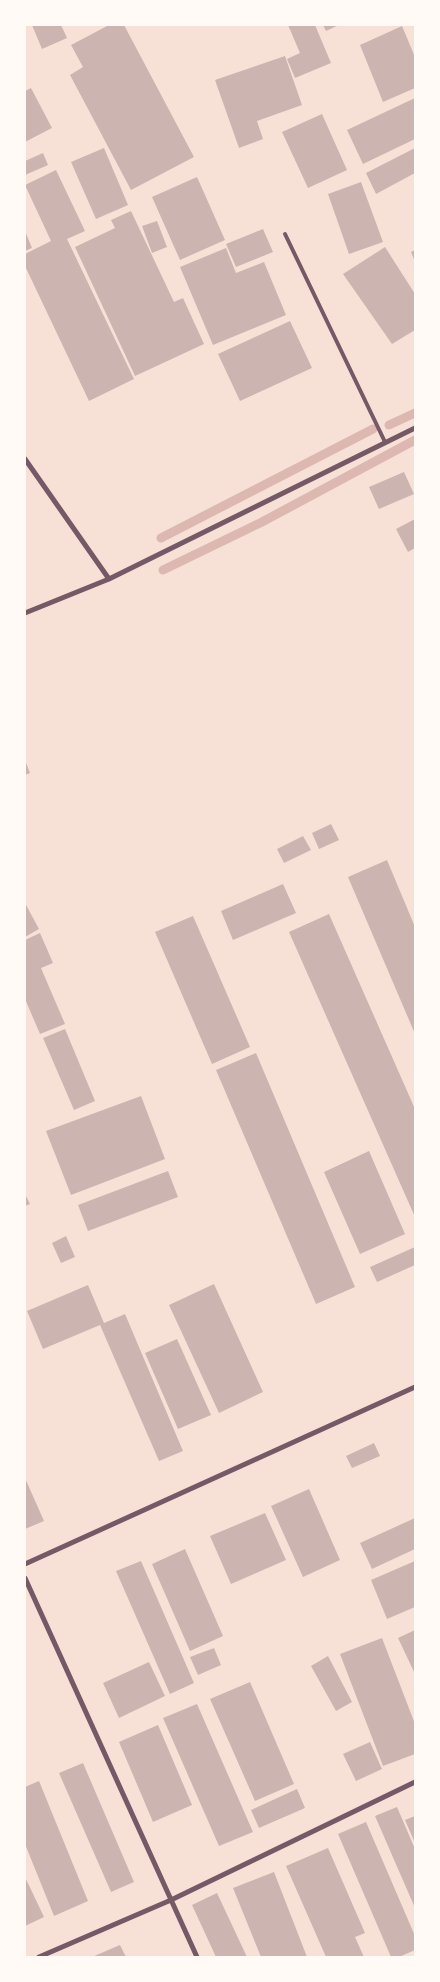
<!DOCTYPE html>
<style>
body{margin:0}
#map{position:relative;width:440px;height:1982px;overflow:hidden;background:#f7e1d7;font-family:Signika,sans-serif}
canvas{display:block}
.frame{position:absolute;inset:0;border:26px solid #fffaf5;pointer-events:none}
</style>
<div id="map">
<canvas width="440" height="1982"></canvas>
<div class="frame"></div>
</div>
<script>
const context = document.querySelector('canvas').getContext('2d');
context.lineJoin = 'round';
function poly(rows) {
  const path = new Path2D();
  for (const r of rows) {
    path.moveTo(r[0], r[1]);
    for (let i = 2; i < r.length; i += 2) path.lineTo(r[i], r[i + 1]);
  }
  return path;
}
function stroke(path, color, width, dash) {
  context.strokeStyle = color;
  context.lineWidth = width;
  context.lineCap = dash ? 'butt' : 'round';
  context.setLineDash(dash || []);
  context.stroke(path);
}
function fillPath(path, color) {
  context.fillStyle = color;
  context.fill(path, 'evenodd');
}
stroke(poly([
 [389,425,415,413],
 [161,538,373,429],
 [163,570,262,522,415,440]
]), '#dcb8b0', 9);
fillPath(poly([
 [32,25,61,25,67,38,42,49],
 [109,25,124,25,194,157,131,190,70,75,83,67,71,45],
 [288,25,315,25,331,63,295,78,287,59,300,53],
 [323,25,339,25,326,31],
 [402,26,415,57,415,88,383,102,360,45],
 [285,56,302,105,257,121,263,139,239,148,215,80],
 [31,88,52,128,25,142,25,91],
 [415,98,415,139,363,164,347,130],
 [322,114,347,170,308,188,282,132],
 [104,148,128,205,96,219,71,162],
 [415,148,415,173,376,194,366,173],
 [43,153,48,165,25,175,25,161],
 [56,170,85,231,67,239,134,379,89,401,25,266,25,254,51,241,25,185],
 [197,177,225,240,180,260,152,197],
 [361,182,383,242,349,254,328,194],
 [131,211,174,302,183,298,204,344,135,376,75,247,115,228,111,220],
 [157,221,167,247,152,253,142,226],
 [263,229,273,252,236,267,226,244],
 [25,231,32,248,25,251],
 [385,247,415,294,415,330,392,344,343,274],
 [226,248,236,273,264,262,286,315,213,345,180,267],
 [415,250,415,262,411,252],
 [290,321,312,368,240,401,218,354],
 [404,472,414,494,379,509,369,487],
 [415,519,415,548,408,552,396,529],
 [25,760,30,773,25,775],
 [331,824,339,840,319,849,312,833],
 [303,836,311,850,284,863,277,849],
 [387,860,415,927,415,1034,348,877],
 [283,884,296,913,233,940,221,911],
 [25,903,39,929,25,937],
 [329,914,415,1109,415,1217,289,932],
 [193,916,250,1047,212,1064,155,932],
 [40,933,53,963,41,968,65,1024,40,1034,25,999,25,940],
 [65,1029,95,1101,74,1110,43,1038],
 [256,1053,355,1287,316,1304,216,1070],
 [141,1096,165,1159,71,1195,46,1131],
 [369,1151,405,1234,360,1254,324,1172],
 [168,1171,178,1197,88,1231,78,1205],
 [25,1194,30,1204,25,1206],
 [66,1236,75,1257,61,1263,52,1243],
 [415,1247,415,1265,377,1282,370,1267],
 [214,1284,263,1392,219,1413,169,1305],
 [88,1285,104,1323,125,1314,183,1451,159,1461,100,1325,43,1349,27,1311],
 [177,1339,211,1415,178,1429,145,1353],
 [374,1443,380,1456,352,1468,346,1456],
 [25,1478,44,1521,25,1529],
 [309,1489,340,1560,303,1577,271,1506],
 [265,1513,286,1560,231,1584,210,1536],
 [415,1518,415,1549,372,1569,360,1543],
 [185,1549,223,1636,190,1651,152,1564],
 [141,1561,194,1683,170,1694,116,1571],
 [415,1561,415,1607,387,1619,371,1580],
 [415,1630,415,1674,398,1638],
 [382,1638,415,1724,415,1754,383,1766,340,1654],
 [214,1648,221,1665,198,1675,190,1657],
 [328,1656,352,1702,336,1711,311,1666],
 [149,1662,165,1696,119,1718,103,1683],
 [250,1682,294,1784,255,1801,210,1699],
 [197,1704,253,1832,219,1846,163,1718],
 [158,1725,192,1805,153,1822,119,1742],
 [370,1742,382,1769,356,1781,343,1754],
 [83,1763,134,1882,111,1892,59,1773],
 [39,1781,88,1901,54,1916,25,1844,25,1787],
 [297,1789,305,1808,259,1828,251,1810],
 [397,1807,415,1849,415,1908,375,1816],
 [415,1816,415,1843,405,1820],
 [366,1822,415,1936,415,1950,399,1957,391,1957,338,1834],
 [328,1848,365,1933,355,1937,364,1957,326,1957,286,1866],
 [274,1872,307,1957,261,1957,233,1888],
 [25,1877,44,1917,25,1926],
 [217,1893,247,1957,216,1957,192,1905],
 [120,1945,126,1957,92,1957]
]), '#ccb4b1');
stroke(poly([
 [285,234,385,442]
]), '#755966', 4);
stroke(poly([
 [25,459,109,579],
 [25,613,109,579,415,428],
 [25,1564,415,1387],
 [25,1578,197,1957],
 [39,1957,171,1900,415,1782]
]), '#755966', 5);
</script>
